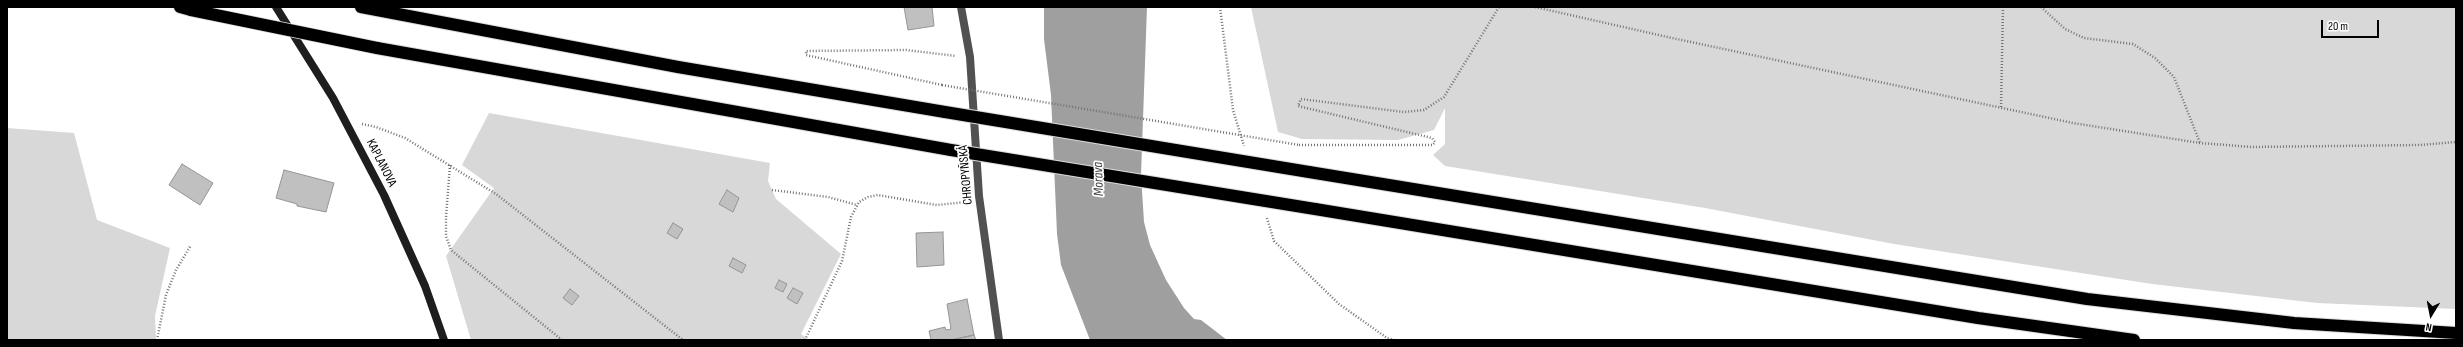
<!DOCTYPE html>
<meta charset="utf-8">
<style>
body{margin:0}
#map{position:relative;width:2463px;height:347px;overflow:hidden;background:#fff;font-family:"Sofia Sans Condensed",sans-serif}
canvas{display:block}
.frame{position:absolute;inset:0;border:8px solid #000;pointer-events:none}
.north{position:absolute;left:2411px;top:295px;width:40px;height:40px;-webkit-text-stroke:3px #fff;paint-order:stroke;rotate:190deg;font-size:11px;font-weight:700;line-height:16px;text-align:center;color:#000}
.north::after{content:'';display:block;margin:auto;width:14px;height:18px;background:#000;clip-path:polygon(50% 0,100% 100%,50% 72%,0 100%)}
.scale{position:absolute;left:2321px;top:20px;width:58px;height:18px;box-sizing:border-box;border:2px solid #000;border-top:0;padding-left:5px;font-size:12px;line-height:14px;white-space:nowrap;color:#000;-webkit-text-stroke:3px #fff;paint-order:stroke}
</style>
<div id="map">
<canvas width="2463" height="347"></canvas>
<div class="frame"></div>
<div class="north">N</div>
<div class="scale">20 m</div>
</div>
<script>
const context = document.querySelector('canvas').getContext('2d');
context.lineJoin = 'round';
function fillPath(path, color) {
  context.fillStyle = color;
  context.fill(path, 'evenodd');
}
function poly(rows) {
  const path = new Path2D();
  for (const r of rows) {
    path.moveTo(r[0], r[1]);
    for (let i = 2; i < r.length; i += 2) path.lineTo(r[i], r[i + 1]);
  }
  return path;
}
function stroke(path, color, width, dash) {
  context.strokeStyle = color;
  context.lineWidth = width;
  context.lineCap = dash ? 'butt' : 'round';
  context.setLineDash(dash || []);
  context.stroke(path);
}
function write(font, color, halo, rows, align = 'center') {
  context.font = font + ' "Sofia Sans Condensed",sans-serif';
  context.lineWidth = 3.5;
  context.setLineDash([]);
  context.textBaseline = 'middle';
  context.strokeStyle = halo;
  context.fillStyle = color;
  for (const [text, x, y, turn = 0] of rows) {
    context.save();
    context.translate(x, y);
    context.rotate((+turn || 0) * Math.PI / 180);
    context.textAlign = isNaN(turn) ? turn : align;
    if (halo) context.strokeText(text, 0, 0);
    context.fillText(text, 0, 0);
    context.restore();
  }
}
fillPath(poly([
 [1251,7,2456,7,2456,309,2317,303,2152,284,1894,244,1705,208,1445,166,1433,155,1445,144,1445,108,1434,130,1398,140,1302,139,1278,132],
 [489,113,770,163,768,181,776,199,841,254,801,334,809,340,471,340,446,256,494,188,462,165],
 [7,128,74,133,97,220,170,248,155,316,156,340,7,340]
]), '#d8d8d8');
fillPath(poly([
 [1044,7,1147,7,1141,175,1144,222,1150,245,1166,280,1184,308,1194,319,1201,320,1227,340,1090,340,1061,265,1057,234,1051,95,1044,39]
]), '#9f9f9f');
const building = poly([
 [904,7,932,7,934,26,908,30,904,7],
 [182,164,213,183,200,205,169,185,182,164],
 [284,170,334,183,326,212,297,206,297,204,276,198,284,170],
 [727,190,739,198,733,212,719,204,727,190],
 [673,223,683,229,677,239,667,233,673,223],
 [943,232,944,265,917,267,916,233,943,232],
 [733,258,746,265,742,273,729,266,733,258],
 [779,280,787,284,783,292,775,288,779,280],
 [793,288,803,293,797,304,787,298,793,288],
 [570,289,579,296,572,305,563,298,570,289],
 [967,299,974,335,951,340,931,340,929,331,945,327,946,330,951,329,947,304,967,299],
 [974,335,976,340,951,340,974,335]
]);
fillPath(building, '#c0c0c0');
stroke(building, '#959595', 1);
const motorway = poly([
 [180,7,191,10],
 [361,7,678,67,945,112],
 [377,48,951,150],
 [1309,172,2087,299,2294,323,2456,333],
 [1315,209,1978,318,2134,340]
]);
stroke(motorway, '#dbdbdb', 14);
stroke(poly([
 [1220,7,1233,110,1244,146],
 [1535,7,1672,38,2073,123,2200,143,2252,147,2420,145,2456,142],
 [2041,7,2065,29,2084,38,2133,44,2155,58,2174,77,2200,143],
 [942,85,806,55,806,51,906,50,956,56],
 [2001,107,2003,7],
 [362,124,376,127,405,138,496,194,683,340],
 [1299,145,1433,145,1435,142,1432,138,1298,106,1301,99,1404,112,1424,110,1444,97,1499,7],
 [450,165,446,217,446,236,451,250,562,340],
 [772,190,828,197,857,205],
 [1267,218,1274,241,1339,304,1387,338,1394,340],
 [157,340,166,295,176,270,191,245],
 [805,340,842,261,851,217,859,202,868,197,878,195,937,205,966,202]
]), '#737373', 2.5, [1, 2]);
stroke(poly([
 [961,7,970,57,979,196,999,340]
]), '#515151', 8);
stroke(poly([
 [276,7,333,98,384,195,425,286,444,340]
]), '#1e1e1e', 8);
stroke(motorway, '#000', 12);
const motorwayBridge = poly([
 [191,10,377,48],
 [945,112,1309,172],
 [951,150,1315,209]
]);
stroke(motorwayBridge, '#dbdbdb', 14, []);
stroke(poly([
 [942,85,1299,145]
]), '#737373', 2.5, [1, 2]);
stroke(motorwayBridge, '#000', 12);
write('13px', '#000', '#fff', [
 ["KAPLANOVA",381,163,63],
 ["CHROPYŇSKÁ",966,175,-95]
]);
write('italic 14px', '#404040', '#fff', [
 ["Morava",1099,179,-92]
]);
</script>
